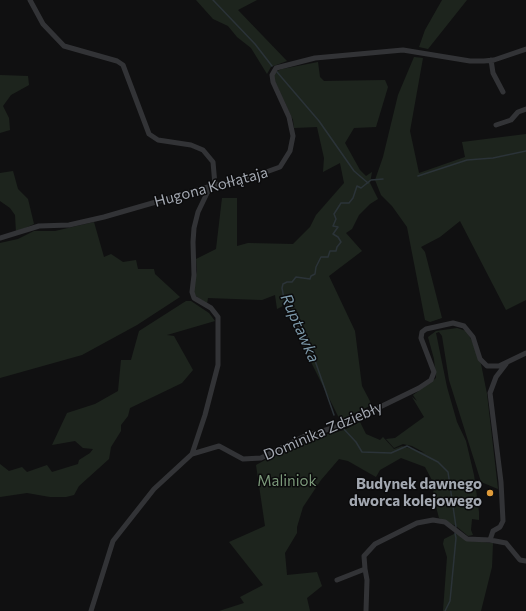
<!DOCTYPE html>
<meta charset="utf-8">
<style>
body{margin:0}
canvas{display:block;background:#101011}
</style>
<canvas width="526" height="611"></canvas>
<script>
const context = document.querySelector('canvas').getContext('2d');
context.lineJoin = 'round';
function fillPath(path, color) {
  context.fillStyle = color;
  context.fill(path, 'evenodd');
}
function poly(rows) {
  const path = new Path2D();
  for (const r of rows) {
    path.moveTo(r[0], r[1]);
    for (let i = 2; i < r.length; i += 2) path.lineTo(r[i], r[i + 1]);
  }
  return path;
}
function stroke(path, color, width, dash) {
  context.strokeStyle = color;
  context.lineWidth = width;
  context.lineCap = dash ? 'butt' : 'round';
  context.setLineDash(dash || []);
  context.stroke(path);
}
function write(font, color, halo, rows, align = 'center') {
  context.font = font + ' Commissioner,sans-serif';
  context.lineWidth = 3;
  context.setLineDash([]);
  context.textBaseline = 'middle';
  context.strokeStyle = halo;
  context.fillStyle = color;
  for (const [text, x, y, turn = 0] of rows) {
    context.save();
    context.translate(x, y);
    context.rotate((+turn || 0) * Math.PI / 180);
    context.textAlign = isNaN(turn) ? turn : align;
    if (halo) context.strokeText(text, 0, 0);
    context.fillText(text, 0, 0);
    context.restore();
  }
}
fillPath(poly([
 [196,0,257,0,238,10,287,61,271,67,267,74,251,48,237,37,228,26,213,19],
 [442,0,467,0,428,49,419,47,425,30],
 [414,57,423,58,410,131,419,173,465,157,462,142,526,134,526,300,506,310,460,221,440,237,421,247,425,252,442,318,430,322,425,320,407,227,392,206,381,195,375,180,383,157,398,95],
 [318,62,320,77,324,81,385,80,388,87,376,127,354,128,345,143,360,170,366,176,372,172,370,183,378,199,370,204,359,215,352,229,346,233,362,251,329,276,355,331,362,386,372,405,340,420,300,340,300,331,289,303,277,309,275,295,262,300,208,298,207,304,192,293,197,271,196,259,216,249,222,198,237,198,237,246,248,243,293,244,310,227,316,215,344,183,340,163,323,172,324,158,317,127,294,128,293,120,273,77,275,72,282,69],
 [0,75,28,76,29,85,11,95,3,106,9,118,10,130,0,133],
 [13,171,18,189,28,199,34,224,16,232,15,215,10,208,0,201,0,173],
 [94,222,104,257,111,254,123,262,136,260,138,269,154,269,155,274,180,297,137,325,82,355,0,378,0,243,18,239,34,231,55,231],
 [186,301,191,301,209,313,215,321,167,335,174,336,193,370,182,383,130,408,128,416,121,425,121,431,111,447,109,459,79,486,74,495,66,497,50,497,27,493,0,497,0,464,9,471,22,467,27,472,47,465,52,472,78,464,79,460,90,453,93,449,83,448,75,441,52,445,67,413,95,404,118,391,121,360,131,360,139,331],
 [457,328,466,331,471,339,481,364,487,394,498,489,481,482,449,380,442,336,439,332,436,333,447,387,457,422,466,441,474,475,479,512,479,520,472,519,471,530,473,535,468,536,456,526,439,518,433,495,434,484,425,467,401,458,380,470,376,477,348,461,339,459,321,480,303,507,297,527,297,533,285,553,287,575,317,572,322,586,307,598,310,611,219,611,244,603,240,597,263,585,229,542,265,526,256,465,300,441,344,430,360,422,366,434,380,440,383,437,394,449,402,446,425,453,412,446,403,444,394,448,386,439,395,438,424,417,412,397,417,401,413,395,436,378,434,359,428,337,436,331],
 [456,533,471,541,493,543,492,567,481,611,443,611,447,557,443,544,444,539]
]), '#1d241d');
stroke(poly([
 [213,0,255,44,272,66],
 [277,72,319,121,354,171,368,183],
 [418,176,467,160,493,158,526,151],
 [334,415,305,332,300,330,284,299,282,288,283,284,287,282,292,282,296,277,310,279,311,276,315,274,316,267,321,257,328,257,330,251,336,251,337,247,341,242,338,237,333,234,338,227,333,226,336,219,334,214,341,203,349,203,353,198,357,186,361,188,371,180,383,179],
 [342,427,356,442,362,452,391,453,407,446,438,462,448,472,456,527],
 [445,611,450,601,456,538,455,533]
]), '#2b3338', 1.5);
stroke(poly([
 [30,0,43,24,64,46,117,61,123,65,149,134,158,140,191,145,203,150,213,162,215,185],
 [491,60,493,73,503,92],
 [496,125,511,120,518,112,526,109],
 [0,238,39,226,69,225,104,217,215,185,244,180,280,167,290,151,293,136,289,117,273,82,272,75,276,68,315,58,403,50,470,61,484,61,494,60,526,49],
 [192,454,205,415,218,365,218,317,211,308,194,298,192,292,194,275,193,242,194,228,198,212,210,187],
 [490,540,493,531,500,527,503,521,501,482,490,393,496,377,506,364],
 [365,569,364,556,375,544,417,523,433,520,445,522,467,539,490,540,506,543,520,560,526,561],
 [337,580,365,569,367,580,366,611],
 [91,611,113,541,154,489,192,454,219,446,243,459,261,458,305,436,343,425,419,388,431,380,434,372,421,338,422,332,426,329,453,323,464,326,473,337,480,359,487,366,499,366,526,353]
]), '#323336', 5);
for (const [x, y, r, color] of [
 [490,493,4,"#df9b3a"]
]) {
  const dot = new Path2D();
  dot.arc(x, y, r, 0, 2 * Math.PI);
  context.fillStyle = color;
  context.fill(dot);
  stroke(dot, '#0b0b0c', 1.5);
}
write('15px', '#a3a8b1', '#0b0b0c', [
 ["Hugona Kołłątaja",211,187,-15],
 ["Dominika Zdziebły",323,431,-23]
]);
write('15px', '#7c9a7b', '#0b0b0c', [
 ["Maliniok",287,481]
]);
write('bold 15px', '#a3a8b1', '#0b0b0c', [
 ["Budynek dawnego",482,484],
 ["dworca kolejowego",482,501]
], 'right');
write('italic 16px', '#7c98a9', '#0b0b0c', [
 ["Ruptawka",300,328,66]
]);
</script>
